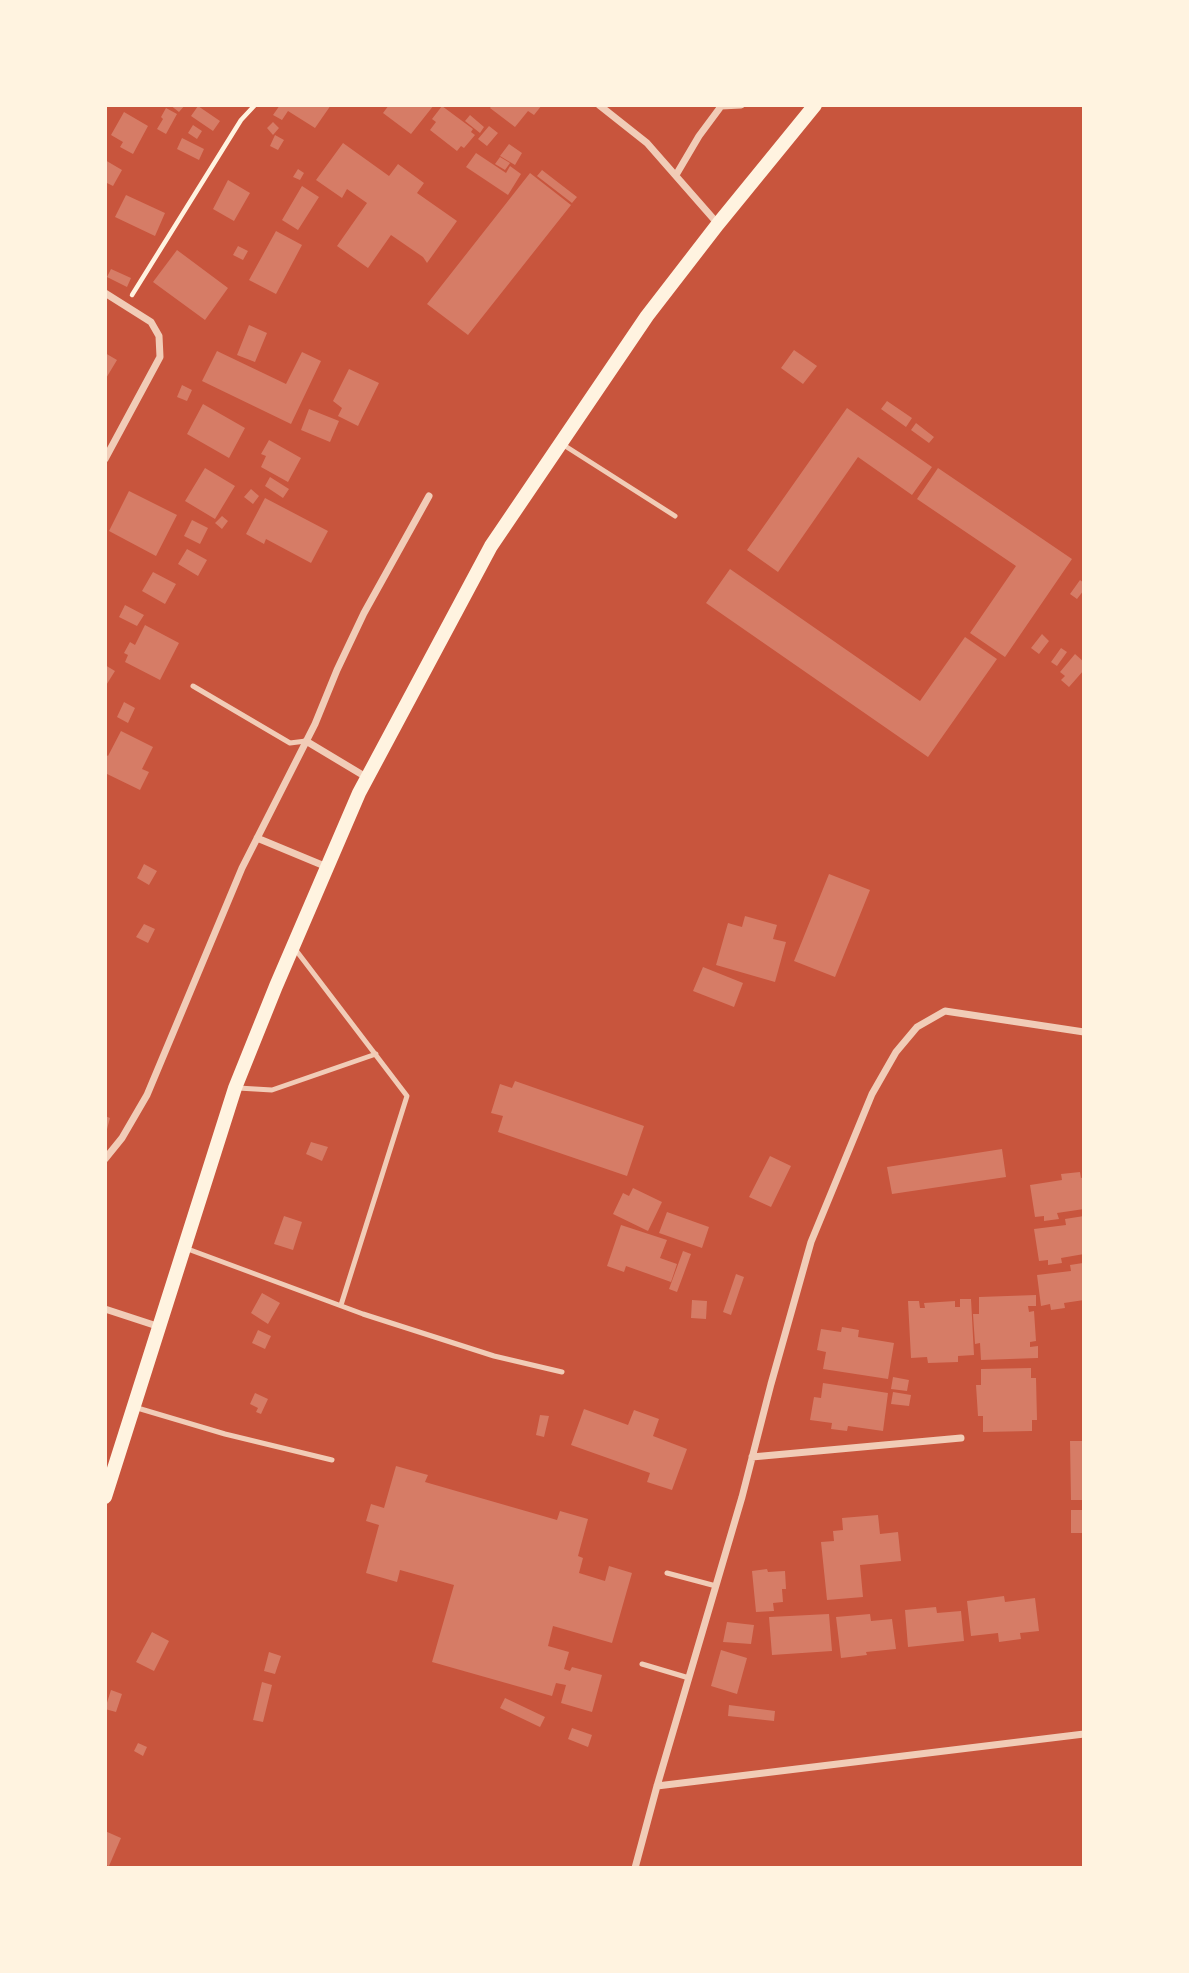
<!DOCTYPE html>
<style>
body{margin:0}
#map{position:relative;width:1189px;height:1973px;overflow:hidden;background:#c8553d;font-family:"Fira Sans",sans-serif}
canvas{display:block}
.frame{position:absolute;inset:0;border:107px solid #fff3e0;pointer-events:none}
</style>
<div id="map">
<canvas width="1189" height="1973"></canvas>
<div class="frame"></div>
</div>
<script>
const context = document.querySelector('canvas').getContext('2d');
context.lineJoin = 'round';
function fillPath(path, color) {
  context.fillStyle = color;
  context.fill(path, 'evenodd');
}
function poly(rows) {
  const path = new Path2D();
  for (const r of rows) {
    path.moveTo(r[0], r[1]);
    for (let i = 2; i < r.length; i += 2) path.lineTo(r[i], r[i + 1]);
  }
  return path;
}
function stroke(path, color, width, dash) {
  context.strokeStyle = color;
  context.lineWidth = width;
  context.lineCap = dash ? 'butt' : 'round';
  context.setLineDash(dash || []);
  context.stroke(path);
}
fillPath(poly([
 [170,105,185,105,179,112],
 [280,105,331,105,315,128,288,111,282,120,273,115],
 [389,105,434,105,411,134,383,113],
 [492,105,542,105,534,115,528,111,515,127,490,108],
 [198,106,220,121,213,131,191,116],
 [442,106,473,129,471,132,475,135,464,148,461,146,457,151,430,130,436,122,432,119],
 [166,108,177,114,166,134,157,129,163,119,161,117],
 [124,112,148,126,133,154,120,147,123,142,111,135],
 [470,115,484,127,480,133,465,121],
 [273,122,279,128,273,135,267,128],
 [193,125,202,131,197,139,188,133],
 [489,126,498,133,487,146,478,139],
 [275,135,284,140,278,150,270,146],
 [182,138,204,149,199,160,177,149],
 [343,143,389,176,398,164,424,183,417,193,457,221,427,263,423,257,391,235,368,268,337,246,367,203,347,189,342,198,316,180],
 [509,144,522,153,515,165,500,156],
 [476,153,506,173,510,166,521,174,508,195,466,167],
 [500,157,510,163,505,170,495,164],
 [105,160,122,170,113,186,105,182],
 [298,169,304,173,300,180,293,177],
 [542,170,577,197,572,203,537,176],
 [530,173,571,205,468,335,427,304],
 [228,180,250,193,234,221,213,209],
 [302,186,319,197,298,230,282,220],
 [126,195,165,213,155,236,115,217],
 [276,231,302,245,276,294,249,280],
 [238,246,248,251,243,260,233,255],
 [177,250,228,288,205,320,153,282],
 [111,269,131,278,127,287,107,277],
 [249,325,267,333,255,362,237,355],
 [794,350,817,366,803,384,781,368],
 [217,351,286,384,302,352,321,361,291,424,202,381],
 [105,353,117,360,105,380],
 [349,369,379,383,358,426,338,416,342,408,333,401],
 [182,385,192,390,187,401,177,397],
 [887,401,912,418,906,427,881,409],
 [203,404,245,428,229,458,187,434],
 [847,408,932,467,912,495,858,457,778,572,747,550],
 [309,409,339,421,330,442,301,430],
 [916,423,934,437,929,443,911,430],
 [269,440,301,458,288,482,261,467,266,456,261,454],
 [205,468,235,486,215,519,185,501],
 [938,468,1072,559,1005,657,970,633,1016,566,917,499],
 [270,477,289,489,283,498,265,486],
 [251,489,259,496,253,504,244,497],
 [129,491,177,515,156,556,109,531],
 [265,498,328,531,311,563,266,539,264,544,246,534],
 [222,516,228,521,222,529,215,523],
 [192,520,208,528,200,544,184,536],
 [187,549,207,560,198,576,178,564],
 [730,569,920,701,965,637,997,659,928,757,706,603],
 [153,572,176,584,165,604,142,591],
 [1080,580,1084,583,1084,590,1077,599,1070,594],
 [125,605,144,615,137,626,119,617],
 [145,625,179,643,160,680,125,662,128,655,124,653,130,642,135,645],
 [1042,634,1049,641,1039,654,1031,648],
 [1061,648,1067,652,1057,666,1051,662],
 [1075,654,1084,662,1084,670,1069,687,1061,680,1065,676,1060,672],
 [105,665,115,671,105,687],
 [124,702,135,708,128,723,117,717],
 [121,731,153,747,142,769,149,772,140,790,105,773,105,754,108,756],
 [144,864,157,871,149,885,137,878],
 [829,874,870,890,835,977,794,961],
 [745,916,777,925,773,939,786,942,775,982,716,965,728,923,742,927],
 [144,924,155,929,148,943,136,937],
 [703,967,743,983,734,1007,693,991],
 [515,1081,644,1126,627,1176,498,1132,503,1116,491,1113,500,1084,512,1088],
 [105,1116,110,1118,106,1133,105,1133],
 [311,1142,328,1147,322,1161,306,1154],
 [1002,1149,1006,1177,892,1194,887,1167],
 [770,1156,791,1166,771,1207,749,1197],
 [1080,1172,1081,1178,1084,1177,1084,1209,1057,1213,1059,1219,1044,1221,1044,1216,1035,1217,1030,1185,1062,1180,1061,1174],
 [633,1188,662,1202,648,1231,613,1214,623,1193,629,1196],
 [667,1212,709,1227,702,1248,659,1233],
 [284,1216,302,1222,293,1250,274,1244],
 [1084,1216,1084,1254,1061,1258,1062,1263,1048,1265,1048,1260,1039,1261,1034,1229,1066,1225,1065,1219],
 [621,1225,667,1240,660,1258,677,1264,671,1282,626,1266,624,1272,607,1266],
 [683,1251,691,1254,677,1292,669,1289],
 [1083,1263,1084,1300,1064,1303,1065,1308,1051,1310,1050,1304,1041,1306,1037,1275,1071,1271,1070,1265],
 [736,1274,744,1277,731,1315,723,1312],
 [262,1293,280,1303,268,1324,251,1313],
 [1036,1295,1036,1306,1028,1306,1029,1312,1034,1311,1036,1341,1030,1342,1030,1347,1038,1346,1038,1358,981,1360,980,1343,975,1344,973,1314,979,1314,979,1297],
 [960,1299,971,1299,974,1355,958,1356,958,1362,928,1363,927,1357,911,1358,908,1301,919,1301,920,1308,925,1308,924,1303,955,1301,955,1307,960,1307],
 [692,1300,707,1301,706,1319,691,1318],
 [842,1327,859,1330,858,1337,894,1343,888,1379,823,1369,826,1352,817,1350,821,1329,841,1332],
 [258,1330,271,1336,265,1349,252,1343],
 [1031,1368,1031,1378,1036,1378,1037,1420,1032,1420,1032,1431,983,1432,983,1416,978,1416,976,1385,981,1385,981,1369],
 [893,1377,909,1380,907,1391,891,1389],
 [823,1383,888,1393,883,1431,848,1426,847,1431,831,1429,832,1423,810,1420,814,1397,821,1398],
 [893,1392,911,1395,909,1406,891,1404],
 [255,1393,268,1399,261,1414,256,1412,258,1408,250,1404],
 [584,1409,628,1425,634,1410,659,1419,653,1436,687,1449,672,1490,647,1482,650,1473,571,1445],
 [540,1415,549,1416,544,1437,536,1435],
 [1070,1441,1084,1441,1084,1500,1071,1500],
 [396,1466,428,1475,425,1482,557,1520,560,1511,588,1519,578,1556,583,1558,579,1573,605,1581,609,1566,632,1573,612,1643,553,1626,548,1646,569,1652,564,1669,570,1671,572,1667,602,1675,592,1712,561,1703,566,1685,556,1683,552,1696,432,1662,454,1585,400,1570,397,1582,366,1573,379,1525,366,1521,371,1504,384,1508],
 [1071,1510,1084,1510,1084,1533,1071,1533],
 [878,1515,880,1534,898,1532,901,1561,860,1565,863,1597,827,1600,821,1542,834,1541,833,1531,843,1530,842,1518],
 [767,1569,768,1572,785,1571,786,1589,782,1589,783,1602,773,1603,774,1611,756,1612,752,1571],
 [1004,1596,1005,1602,1035,1598,1039,1631,1020,1633,1021,1639,999,1642,998,1633,971,1636,967,1601],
 [936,1607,937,1613,961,1611,964,1641,908,1647,905,1610],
 [829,1614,832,1651,772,1655,769,1617],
 [870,1614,871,1621,892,1619,896,1649,866,1652,867,1655,841,1658,836,1617],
 [727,1622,754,1625,751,1644,723,1642],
 [152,1632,169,1641,154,1671,136,1662],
 [721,1650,747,1658,737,1694,711,1686],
 [269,1652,281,1656,275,1674,264,1671],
 [262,1682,272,1685,263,1722,253,1720],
 [111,1690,122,1694,116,1712,105,1709],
 [505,1698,545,1717,540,1727,500,1708],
 [729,1705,775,1711,774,1721,728,1716],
 [572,1728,592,1735,588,1747,568,1739],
 [138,1743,147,1747,143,1756,134,1751],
 [105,1831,121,1838,109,1866,105,1865]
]), '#d67c66');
stroke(poly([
 [132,295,241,120,255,105]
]), '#fff3e0', 4.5);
stroke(poly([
 [562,444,675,516],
 [193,686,290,743,306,741],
 [295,949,407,1096,341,1305],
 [238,1088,272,1090,376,1054],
 [185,1248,363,1314,494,1356,562,1372],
 [134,1407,225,1434,332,1460],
 [667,1573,716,1586],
 [642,1664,689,1678]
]), '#f1ccb7', 5);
stroke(poly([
 [599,105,647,143,718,224],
 [721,106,741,105],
 [676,175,699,136,722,105],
 [105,293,151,322,159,336,160,357,105,459],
 [306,741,366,777],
 [257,838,327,867],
 [105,1159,122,1138,147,1095,242,868,315,724,337,670,364,613,429,496],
 [105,1309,160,1327],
 [752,1457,961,1438],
 [657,1786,1084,1734],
 [635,1868,657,1786,742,1497,771,1384,811,1242,872,1094,896,1052,917,1027,945,1011,1084,1032]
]), '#f1ccb7', 7);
stroke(poly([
 [105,1497,235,1088,276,986,359,793,491,546,647,316,718,224,815,105]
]), '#fff3e0', 14);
</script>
